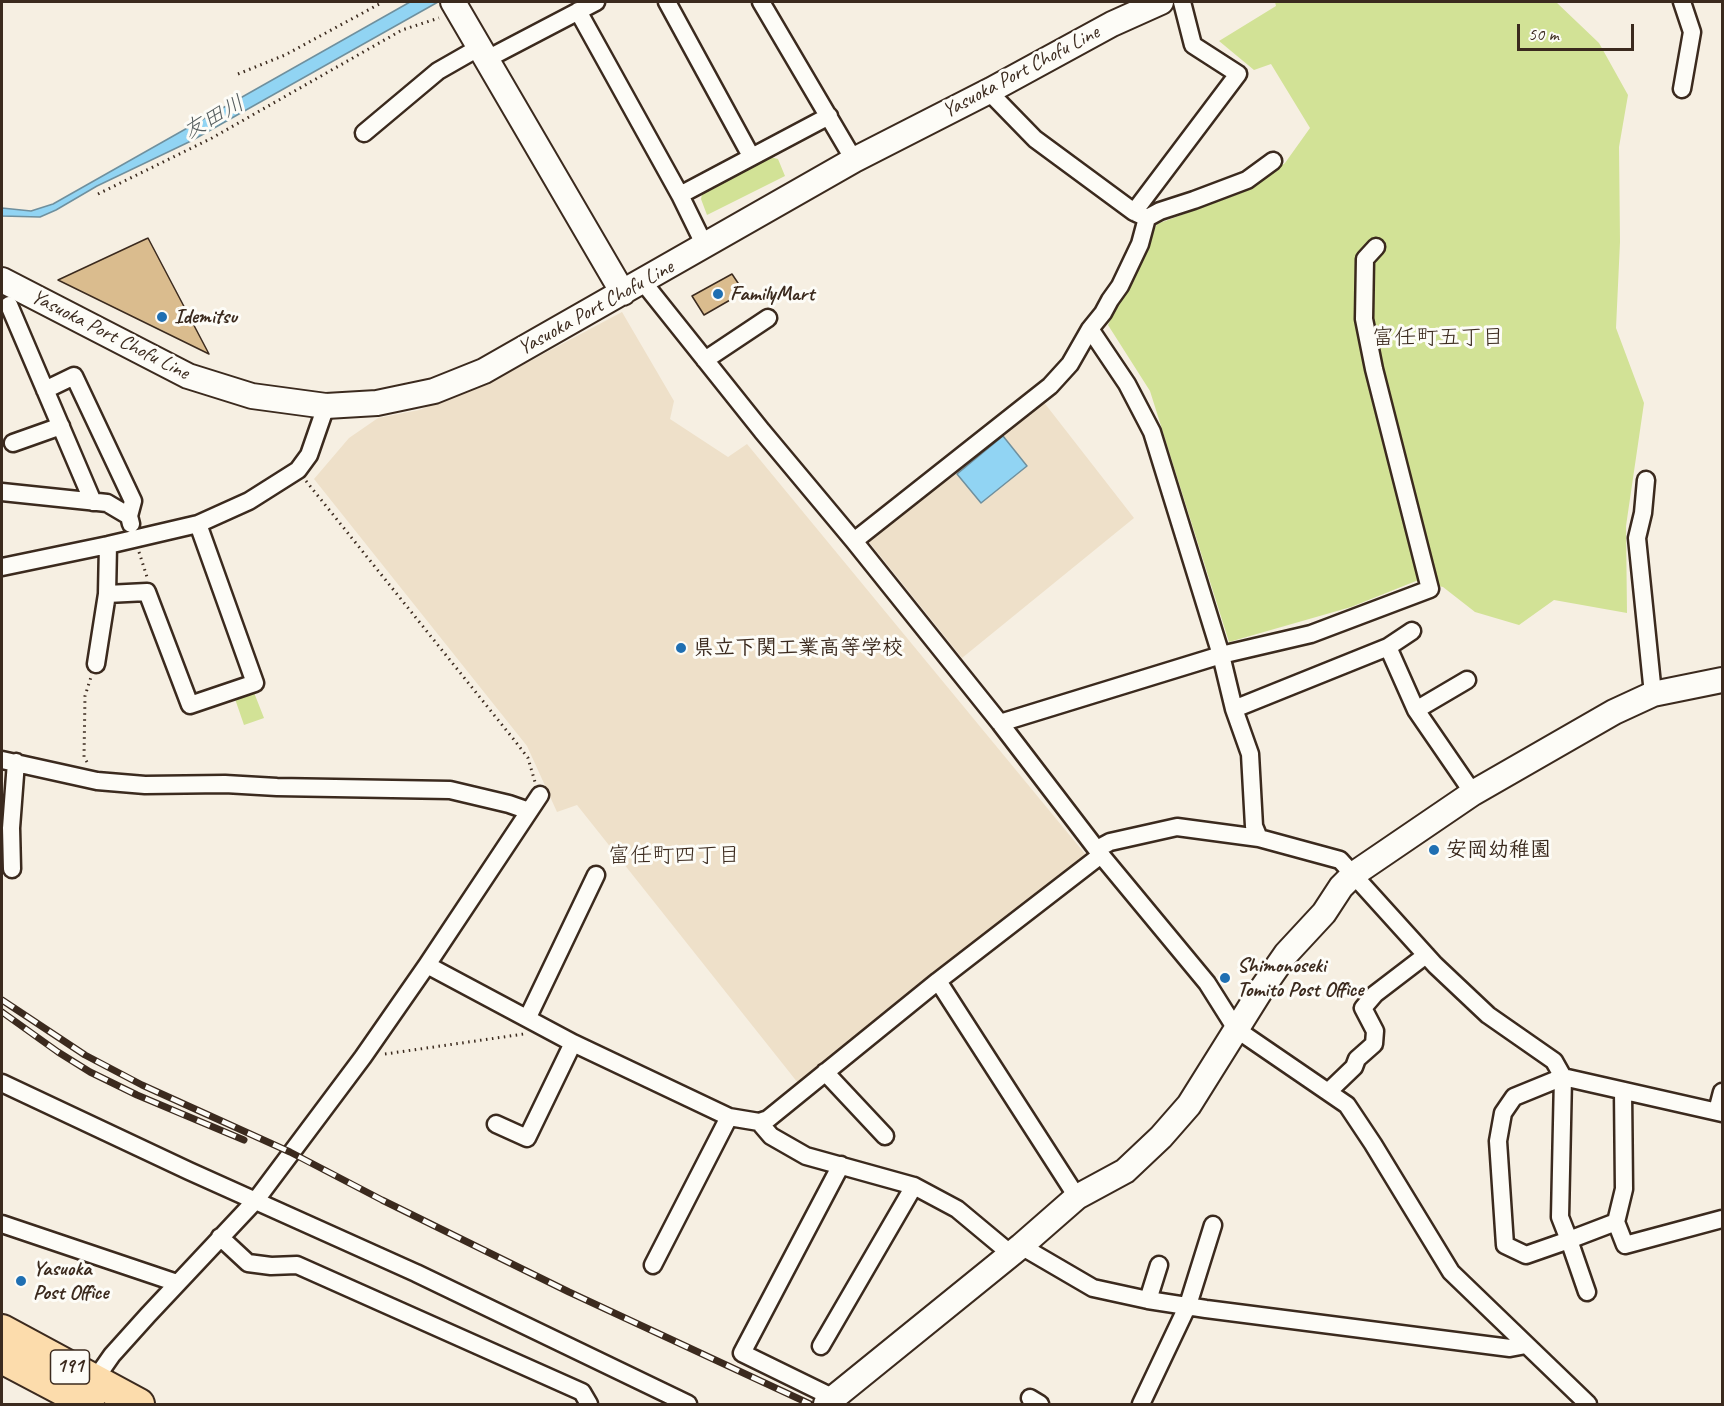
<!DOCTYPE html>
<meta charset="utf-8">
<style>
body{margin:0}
#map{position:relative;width:1724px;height:1406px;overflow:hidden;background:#f6efe2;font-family:Caveat,sans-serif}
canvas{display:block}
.frame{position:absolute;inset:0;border:3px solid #3b2a1e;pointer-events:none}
.scale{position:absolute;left:1517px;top:24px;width:117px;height:27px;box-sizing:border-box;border:3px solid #3b2a1e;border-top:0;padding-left:8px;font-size:18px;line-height:21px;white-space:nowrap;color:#3b2a1e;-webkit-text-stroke:4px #fdfcf7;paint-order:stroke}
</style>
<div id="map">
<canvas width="1724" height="1406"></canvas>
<div class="frame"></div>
<div class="scale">50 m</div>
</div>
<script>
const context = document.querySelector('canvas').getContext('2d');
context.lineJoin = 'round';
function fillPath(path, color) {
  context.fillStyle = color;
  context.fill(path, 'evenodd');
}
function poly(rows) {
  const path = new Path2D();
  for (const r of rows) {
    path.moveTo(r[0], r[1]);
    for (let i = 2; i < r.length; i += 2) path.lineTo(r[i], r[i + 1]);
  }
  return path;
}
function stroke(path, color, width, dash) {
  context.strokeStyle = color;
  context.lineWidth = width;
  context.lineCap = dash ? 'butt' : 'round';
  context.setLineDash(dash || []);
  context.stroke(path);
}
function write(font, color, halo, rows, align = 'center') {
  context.font = font + ' Caveat,"Klee One",sans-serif';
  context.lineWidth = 6;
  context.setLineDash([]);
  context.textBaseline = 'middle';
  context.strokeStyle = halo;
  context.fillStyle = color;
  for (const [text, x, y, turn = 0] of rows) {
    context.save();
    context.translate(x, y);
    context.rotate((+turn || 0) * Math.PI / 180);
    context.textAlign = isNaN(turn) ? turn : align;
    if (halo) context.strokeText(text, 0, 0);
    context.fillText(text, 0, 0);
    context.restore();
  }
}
fillPath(poly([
 [622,312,674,401,670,419,728,457,747,444,1086,855,798,1083,577,805,557,812,527,746,314,479,349,438,378,418,419,410,487,384],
 [1032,387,1134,518,962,658,857,527]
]), '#eee0c9');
fillPath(poly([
 [1275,2,1556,2,1599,43,1628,95,1619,147,1620,242,1616,328,1644,403,1626,526,1627,613,1554,600,1519,625,1475,612,1443,587,1416,581,1351,607,1229,642,1150,391,1108,325,1157,224,1244,192,1285,163,1310,128,1271,64,1254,70,1219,41,1276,6],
 [770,157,778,159,785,176,707,215,701,199,703,190],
 [253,690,264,718,244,725,234,696]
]), '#d2e296');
const water = poly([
 [410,2,438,2,191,141,97,186,56,210,40,217,2,216,2,208,31,211,53,204,410,2],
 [1003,436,1027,466,981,503,957,474,1003,436]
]);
fillPath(water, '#91d4f3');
stroke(water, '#6f909e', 1.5);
const building = poly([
 [148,238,209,354,58,280,148,238],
 [732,274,744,292,704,315,692,296,732,274]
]);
fillPath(building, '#dabc8e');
stroke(building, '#3b2a1e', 1.5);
const street = poly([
 [667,2,751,156],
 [761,2,854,160],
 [1682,2,1692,32,1682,89],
 [578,11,680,195,705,246],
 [487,59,596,2],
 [991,90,996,99,1035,139,1134,212],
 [364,133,438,71,480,47],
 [680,195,829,116],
 [1147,218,1134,212,1238,74,1193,45,1182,2],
 [643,282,762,431,854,541,1000,723,1101,855,1207,983,1236,1029,1347,1105,1373,1144,1451,1272,1588,1404],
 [9,305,93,502],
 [1090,329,1127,384,1152,432,1221,655,1234,709,1250,754,1254,826,1259,838],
 [705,360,768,318],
 [45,390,74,376,133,501,129,516],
 [13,443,61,426],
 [1646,480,1643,513,1637,538,1653,694],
 [2,492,107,503,129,516,131,524],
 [854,541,1050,386,1070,364,1090,329,1103,313,1110,300,1120,286,1140,244,1147,218,1160,211,1194,200,1247,180,1273,161],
 [2,567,108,545,198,524,249,501,298,470,309,455,326,406],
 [107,594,147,592,190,705,255,683,198,524],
 [1388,647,1416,710,1473,793],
 [96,664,107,594,108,545],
 [1234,709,1388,647,1412,631],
 [1416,710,1467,680],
 [1000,723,1221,655,1311,634,1430,589,1374,369,1364,319,1365,259,1376,247],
 [2,760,97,781,145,785,225,784,277,787,450,790,509,804,529,811],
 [1097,849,1110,842,1177,827,1259,838,1340,860,1435,965,1488,1015,1554,1061,1563,1077,1722,1113],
 [12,869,11,828,16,762],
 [427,965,573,1043,729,1117,759,1122,768,1119,938,981,1101,855],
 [938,981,1077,1197],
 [528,1017,596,875],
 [825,1072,885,1136],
 [2,1083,189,1171,416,1273,688,1404],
 [1328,1092,1354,1067,1357,1059,1374,1044,1375,1031,1363,1008,1375,994,1426,955],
 [1717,1111,1722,1092],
 [759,1122,771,1136,806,1156,914,1186,957,1209,1011,1254],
 [496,1124,527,1138,573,1043],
 [1616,1222,1625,1245,1722,1219],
 [2,1224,177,1283],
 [220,1237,248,1263,271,1266,297,1265,582,1392,589,1404],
 [1021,1246,1093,1288,1148,1300,1206,1309,1510,1348,1526,1345],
 [653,1265,729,1117],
 [1587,1292,1569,1240,1560,1217,1563,1077,1514,1097,1503,1113,1498,1141,1505,1245,1526,1255,1569,1240,1616,1222,1624,1189,1623,1091],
 [1148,1300,1159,1265],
 [821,1346,914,1186],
 [91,1385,112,1355,148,1315,256,1200,363,1057,427,965,540,795],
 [834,1398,742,1353,841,1165],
 [1030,1398,1040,1404],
 [1141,1404,1188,1305,1213,1225]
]);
const secondary = poly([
 [453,2,623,293],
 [2,280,188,376,252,396,326,406,377,403,434,391,484,371,854,160,991,90,1112,24,1161,2],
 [826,1404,1021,1246,1077,1197,1125,1171,1161,1137,1189,1105,1261,990,1286,954,1324,913,1341,887,1354,874,1473,793,1614,712,1653,694,1722,680]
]);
const highway = poly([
 [2,1330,139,1404],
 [2,1358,89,1404]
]);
stroke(street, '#3b2a1e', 21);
stroke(secondary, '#3b2a1e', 28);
stroke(highway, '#3b2a1e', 34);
stroke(poly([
 [238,74,285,55,383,2],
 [98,194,212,138,402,30,439,18],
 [306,481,515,741,528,758,535,782],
 [139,552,147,577],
 [87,762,84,757,85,696,91,677],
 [385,1054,524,1034]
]), '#3b2a1e', 3, [1.5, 4.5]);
stroke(street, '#fdfcf7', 16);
stroke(secondary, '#fdfcf7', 24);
stroke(highway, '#fcdcac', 30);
const rail = poly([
 [2,1000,85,1055,142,1085,290,1152,382,1200,569,1292,810,1404],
 [2,1012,58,1052,90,1072,137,1095,244,1140]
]);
stroke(rail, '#3b2a1e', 7);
stroke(rail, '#fdfcf7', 4.5, [14]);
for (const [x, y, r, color] of [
 [718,294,6,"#1f6fb2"],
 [162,317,6,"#1f6fb2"],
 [681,648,6,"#1f6fb2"],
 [1434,850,6,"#1f6fb2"],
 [1225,978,6,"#1f6fb2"],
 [21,1281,6,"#1f6fb2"]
]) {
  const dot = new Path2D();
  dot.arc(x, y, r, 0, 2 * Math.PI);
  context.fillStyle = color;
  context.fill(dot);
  stroke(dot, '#fdfcf7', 2);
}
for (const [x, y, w] of [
 [70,1367,39]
]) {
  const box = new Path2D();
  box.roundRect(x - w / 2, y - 17, w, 34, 4.5);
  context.fillStyle = '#fdfcf7';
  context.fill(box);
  stroke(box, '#3b2a1e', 1.5);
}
write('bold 20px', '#3b2a1e', null, [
 ["191",70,1367]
]);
write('21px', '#3b2a1e', '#fdfcf7', [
 ["Yasuoka Port Chofu Line",1021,72,-28],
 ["Yasuoka Port Chofu Line",596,308,-29],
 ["Yasuoka Port Chofu Line",110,335,27]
]);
write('bold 21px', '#3b2a1e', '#fdfcf7', [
 ["FamilyMart",730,294],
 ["Idemitsu",174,317],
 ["県立下関工業高等学校",693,648],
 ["安岡幼稚園",1446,850],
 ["Shimonoseki",1237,966],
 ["Tomito Post Office",1237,990],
 ["Yasuoka",33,1269],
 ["Post Office",33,1293]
], 'left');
write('italic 22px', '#555d5e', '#fdfcf7', [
 ["友田川",214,118,-29]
]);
write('22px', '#3b2a1e', '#fdfcf7', [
 ["富任町五丁目",1438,338],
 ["富任町四丁目",674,856]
]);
</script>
